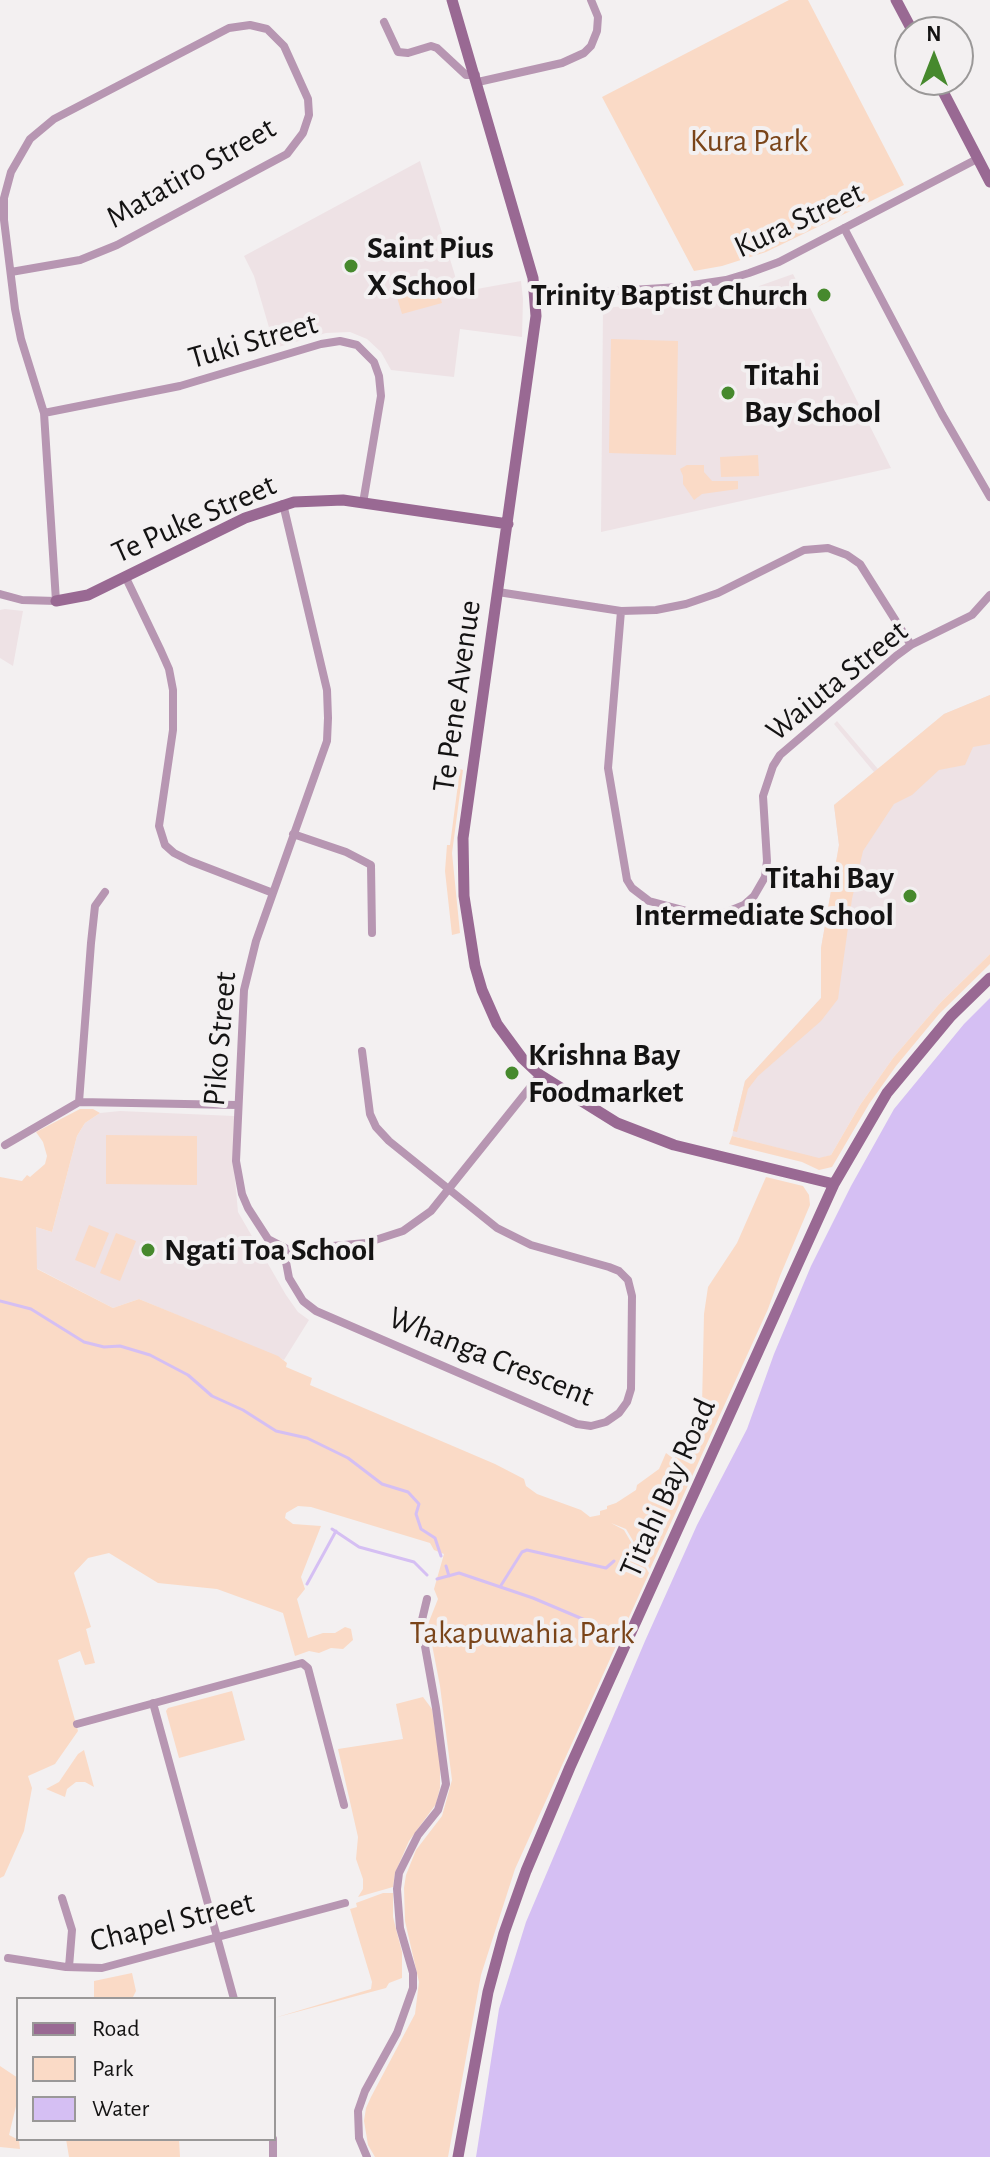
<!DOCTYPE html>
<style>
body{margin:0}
#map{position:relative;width:990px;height:2157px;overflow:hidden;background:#f3f0f1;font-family:"Alegreya Sans",sans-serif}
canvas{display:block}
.legend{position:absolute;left:16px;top:1997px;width:260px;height:144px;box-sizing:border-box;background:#f3f0f1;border:2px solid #9a9898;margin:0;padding:10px 14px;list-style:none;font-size:24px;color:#141313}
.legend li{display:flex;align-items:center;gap:16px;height:40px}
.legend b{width:40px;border:2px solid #9a9898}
.north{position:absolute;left:894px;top:16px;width:80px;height:80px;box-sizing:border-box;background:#f3f0f1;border:2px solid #9a9898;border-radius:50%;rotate:0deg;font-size:22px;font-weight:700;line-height:32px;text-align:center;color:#141313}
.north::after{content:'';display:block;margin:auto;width:28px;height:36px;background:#46892d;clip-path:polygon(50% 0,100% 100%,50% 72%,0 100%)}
</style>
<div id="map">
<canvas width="990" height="2157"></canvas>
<ul class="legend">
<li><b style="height:10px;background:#996993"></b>Road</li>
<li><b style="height:22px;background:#fadac6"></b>Park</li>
<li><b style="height:22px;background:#d5bff3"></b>Water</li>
</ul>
<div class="north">N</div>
</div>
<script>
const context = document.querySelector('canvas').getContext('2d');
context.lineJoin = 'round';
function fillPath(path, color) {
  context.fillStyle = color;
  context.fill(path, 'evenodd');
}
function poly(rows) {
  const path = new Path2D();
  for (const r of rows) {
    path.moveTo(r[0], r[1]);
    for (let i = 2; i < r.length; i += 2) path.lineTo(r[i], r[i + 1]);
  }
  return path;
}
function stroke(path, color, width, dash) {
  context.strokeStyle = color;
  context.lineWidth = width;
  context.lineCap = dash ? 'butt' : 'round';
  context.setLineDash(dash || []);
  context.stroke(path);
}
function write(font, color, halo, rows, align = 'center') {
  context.font = font + ' "Alegreya Sans",sans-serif';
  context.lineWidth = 8;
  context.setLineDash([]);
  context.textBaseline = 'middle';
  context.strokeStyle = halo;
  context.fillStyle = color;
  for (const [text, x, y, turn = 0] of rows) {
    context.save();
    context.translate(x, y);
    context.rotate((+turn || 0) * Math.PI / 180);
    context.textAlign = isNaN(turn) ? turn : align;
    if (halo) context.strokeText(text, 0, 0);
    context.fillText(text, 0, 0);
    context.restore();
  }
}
fillPath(poly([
 [420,161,460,292,521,281,523,299,522,337,460,329,454,377,391,370,381,352,367,339,350,332,326,333,275,348,254,276,244,256],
 [793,274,891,468,601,532,603,308,728,297],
 [5,609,23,611,13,666,0,658,0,610],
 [990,695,990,954,941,1002,893,1058,860,1105,831,1155,819,1159,732,1136,745,1081,821,998,821,948,839,845,834,805,874,772,834,724,837,721,878,769,944,714],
 [120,1111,234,1116,234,1168,238,1212,286,1295,298,1312,309,1320,284,1360,139,1299,113,1308,36,1268,36,1227,52,1232,77,1136,85,1123,100,1113]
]), '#eee2e5');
fillPath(poly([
 [789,0,808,0,904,185,766,252,722,266,694,271,602,97],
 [436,282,442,303,402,314,396,294],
 [611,339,678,341,676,455,609,453],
 [758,455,759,476,721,477,720,457],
 [687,465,704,465,704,472,712,481,738,481,738,489,702,494,694,500,683,484,683,476,680,469],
 [990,695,990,744,973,747,965,765,939,770,912,795,894,804,863,851,852,899,838,999,821,1021,758,1076,748,1089,737,1132,733,1131,745,1081,821,998,821,948,839,845,834,805,944,714],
 [460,769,463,770,452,853,460,933,452,935,445,871,447,845,450,845],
 [990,954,990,964,939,1014,896,1066,869,1104,832,1167,819,1170,802,1162,729,1144,732,1136,819,1158,831,1155,860,1105,893,1058,941,1002],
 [80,1109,93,1109,100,1113,85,1123,77,1136,52,1232,36,1227,37,1269,113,1308,139,1299,278,1356,287,1363,286,1367,312,1378,310,1385,495,1464,524,1479,526,1486,537,1494,581,1510,590,1517,600,1515,600,1511,607,1509,607,1506,616,1503,636,1490,637,1485,659,1469,666,1453,674,1459,702,1406,704,1314,708,1287,737,1243,766,1177,803,1186,809,1195,810,1205,780,1276,768,1309,650,1569,626,1529,611,1523,624,1530,649,1573,515,1869,481,1975,448,2157,375,2157,368,2145,364,2121,366,2108,371,2097,415,2014,419,1982,405,1921,404,1888,406,1875,416,1850,442,1816,452,1780,440,1686,428,1624,438,1599,434,1589,444,1554,434,1550,430,1543,311,1507,298,1506,286,1513,285,1518,293,1524,321,1526,301,1577,305,1589,297,1599,308,1638,323,1633,335,1633,345,1627,351,1629,353,1640,343,1649,331,1648,319,1653,309,1651,295,1656,283,1613,217,1589,158,1583,109,1553,88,1558,74,1573,91,1627,86,1629,95,1663,85,1665,80,1651,58,1660,78,1731,55,1764,28,1776,32,1788,24,1831,4,1876,0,1878,0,1177,22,1181,27,1175,30,1177,45,1164,47,1156,43,1142,36,1132],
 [106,1135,197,1136,197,1185,106,1184],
 [89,1225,109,1233,95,1268,75,1260],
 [116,1233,136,1241,120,1281,100,1273],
 [232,1691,245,1740,179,1758,166,1711,168,1708],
 [423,1697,432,1709,440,1762,440,1788,436,1804,409,1841,395,1873,393,1887,358,1897,363,1889,363,1879,356,1859,358,1837,338,1749,403,1739,396,1704],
 [84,1750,94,1787,85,1782,76,1782,67,1789,65,1797,46,1789,59,1782,78,1754],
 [383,1893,393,1893,393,1917,402,1952,402,1978,389,1983,386,1988,274,2018,371,1989,372,1982,350,1909,357,1907,356,1903],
 [132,1973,136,1991,132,1999,94,1999,94,1981],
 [0,2066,18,2078,18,2098,9,2135,19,2140,20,2149,0,2147],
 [66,2139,179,2139,180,2157,69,2157]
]), '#fadac6');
fillPath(poly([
 [990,998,990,2157,476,2157,499,2009,526,1922,645,1641,697,1525,747,1429,774,1354,811,1266,851,1186,894,1109,964,1024]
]), '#d5bff3');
stroke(poly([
 [0,1301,31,1309,84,1342,104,1347,120,1346,150,1355,188,1375,212,1396,243,1410,276,1431,307,1438,348,1458,382,1484,408,1492,419,1504,416,1514,421,1529,435,1538,441,1556],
 [332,1529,359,1547,414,1562,427,1575],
 [446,1566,449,1576],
 [437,1579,459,1573,533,1598,611,1631],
 [307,1584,336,1531],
 [500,1587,522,1552,527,1550,606,1568,614,1561]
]), '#d5bff3', 3);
stroke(poly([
 [384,22,398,52,408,53,431,46,437,48,466,75,476,75],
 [478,82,562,63,584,53,591,46,597,31,598,17,591,0],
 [844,228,942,414,990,497],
 [535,296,679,287,726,280,749,273,779,262,977,159],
 [44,413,180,386,321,344,340,341,357,345,374,362,379,376,381,396,363,503],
 [283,504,327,690,328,718,327,741,256,941,244,990,236,1161,242,1194,248,1208,268,1239,289,1250,366,1243,403,1231,431,1211,540,1075],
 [126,578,161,651,169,669,173,690,173,730,159,826,165,845,174,853,190,861,273,893],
 [498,592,621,611,656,610,686,604,718,593,804,550,828,548,847,555,860,564,911,645],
 [0,594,22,600,56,601,44,413,21,339,15,309,4,220,4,198,11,172,30,139,54,119,229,28,250,25,267,29,284,46,308,99,309,115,303,133,287,154,117,245,80,260,11,272],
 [621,611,608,768,627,880,632,888,649,901,702,915,717,916,744,905,754,896,765,877,767,861,763,796,773,766,780,755,896,656,911,645,972,615,990,595],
 [293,834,346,852,371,865,372,933],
 [79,1102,91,943,95,906,105,892],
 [5,1145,79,1102,237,1105],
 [289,1250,286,1262,289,1278,303,1301,316,1311,577,1424,591,1426,606,1422,619,1413,627,1402,631,1389,632,1296,628,1280,619,1271,609,1267,531,1245,497,1228,389,1141,376,1127,370,1114,362,1051],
 [153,1703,234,1999],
 [77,1724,302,1663,308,1668,344,1805],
 [62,1898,72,1930,69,1967],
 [8,1958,66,1967,102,1968,345,1903],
 [273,2139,273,2157],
 [367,2157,359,2138,358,2111,365,2091,397,2033,413,1988,413,1973,400,1928,397,1889,399,1873,418,1835,438,1810,446,1784,436,1708,421,1624,427,1599]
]), '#b796b2', 8);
stroke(poly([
 [452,0,533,278,536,316,463,838,464,896,475,966,482,990,497,1024,522,1058,540,1075,617,1123,674,1145,834,1184],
 [896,0,913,32],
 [937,80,990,182],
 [56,601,88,595,245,518,294,502,343,500,508,524],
 [458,2157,488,1992,504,1933,526,1871,570,1767,834,1184,887,1093,951,1016,990,978]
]), '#996993', 11);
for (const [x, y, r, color] of [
 [351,266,8,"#46892d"],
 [824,295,8,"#46892d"],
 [728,393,8,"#46892d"],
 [910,896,8,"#46892d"],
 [512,1073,8,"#46892d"],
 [148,1250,8,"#46892d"]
]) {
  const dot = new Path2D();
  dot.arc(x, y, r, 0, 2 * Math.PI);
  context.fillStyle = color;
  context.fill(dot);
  stroke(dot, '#f3f0f1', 3);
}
write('32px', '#7a4419', '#f3f0f1', [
 ["Kura Park",749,141],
 ["Takapuwahia Park",522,1633]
]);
write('32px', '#141313', '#f3f0f1', [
 ["Matatiro Street",191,173,-30],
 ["Kura Street",799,220,-25],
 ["Tuki Street",253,341,-16],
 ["Te Puke Street",194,519,-24],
 ["Waiuta Street",837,681,-39],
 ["Te Pene Avenue",457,696,-82],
 ["Piko Street",220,1039,-85],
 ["Whanga Crescent",491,1357,22],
 ["Titahi Bay Road",668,1488,-66],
 ["Chapel Street",172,1922,-14]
]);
write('bold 32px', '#141313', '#f3f0f1', [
 ["Saint Pius",367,248],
 ["X School",367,285],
 ["Trinity Baptist Church",808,295,"right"],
 ["Titahi",744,375],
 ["Bay School",744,412],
 ["Titahi Bay",894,878,"right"],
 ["Intermediate School",894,915,"right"],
 ["Krishna Bay",528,1055],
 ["Foodmarket",528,1092],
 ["Ngati Toa School",164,1250]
], 'left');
</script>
